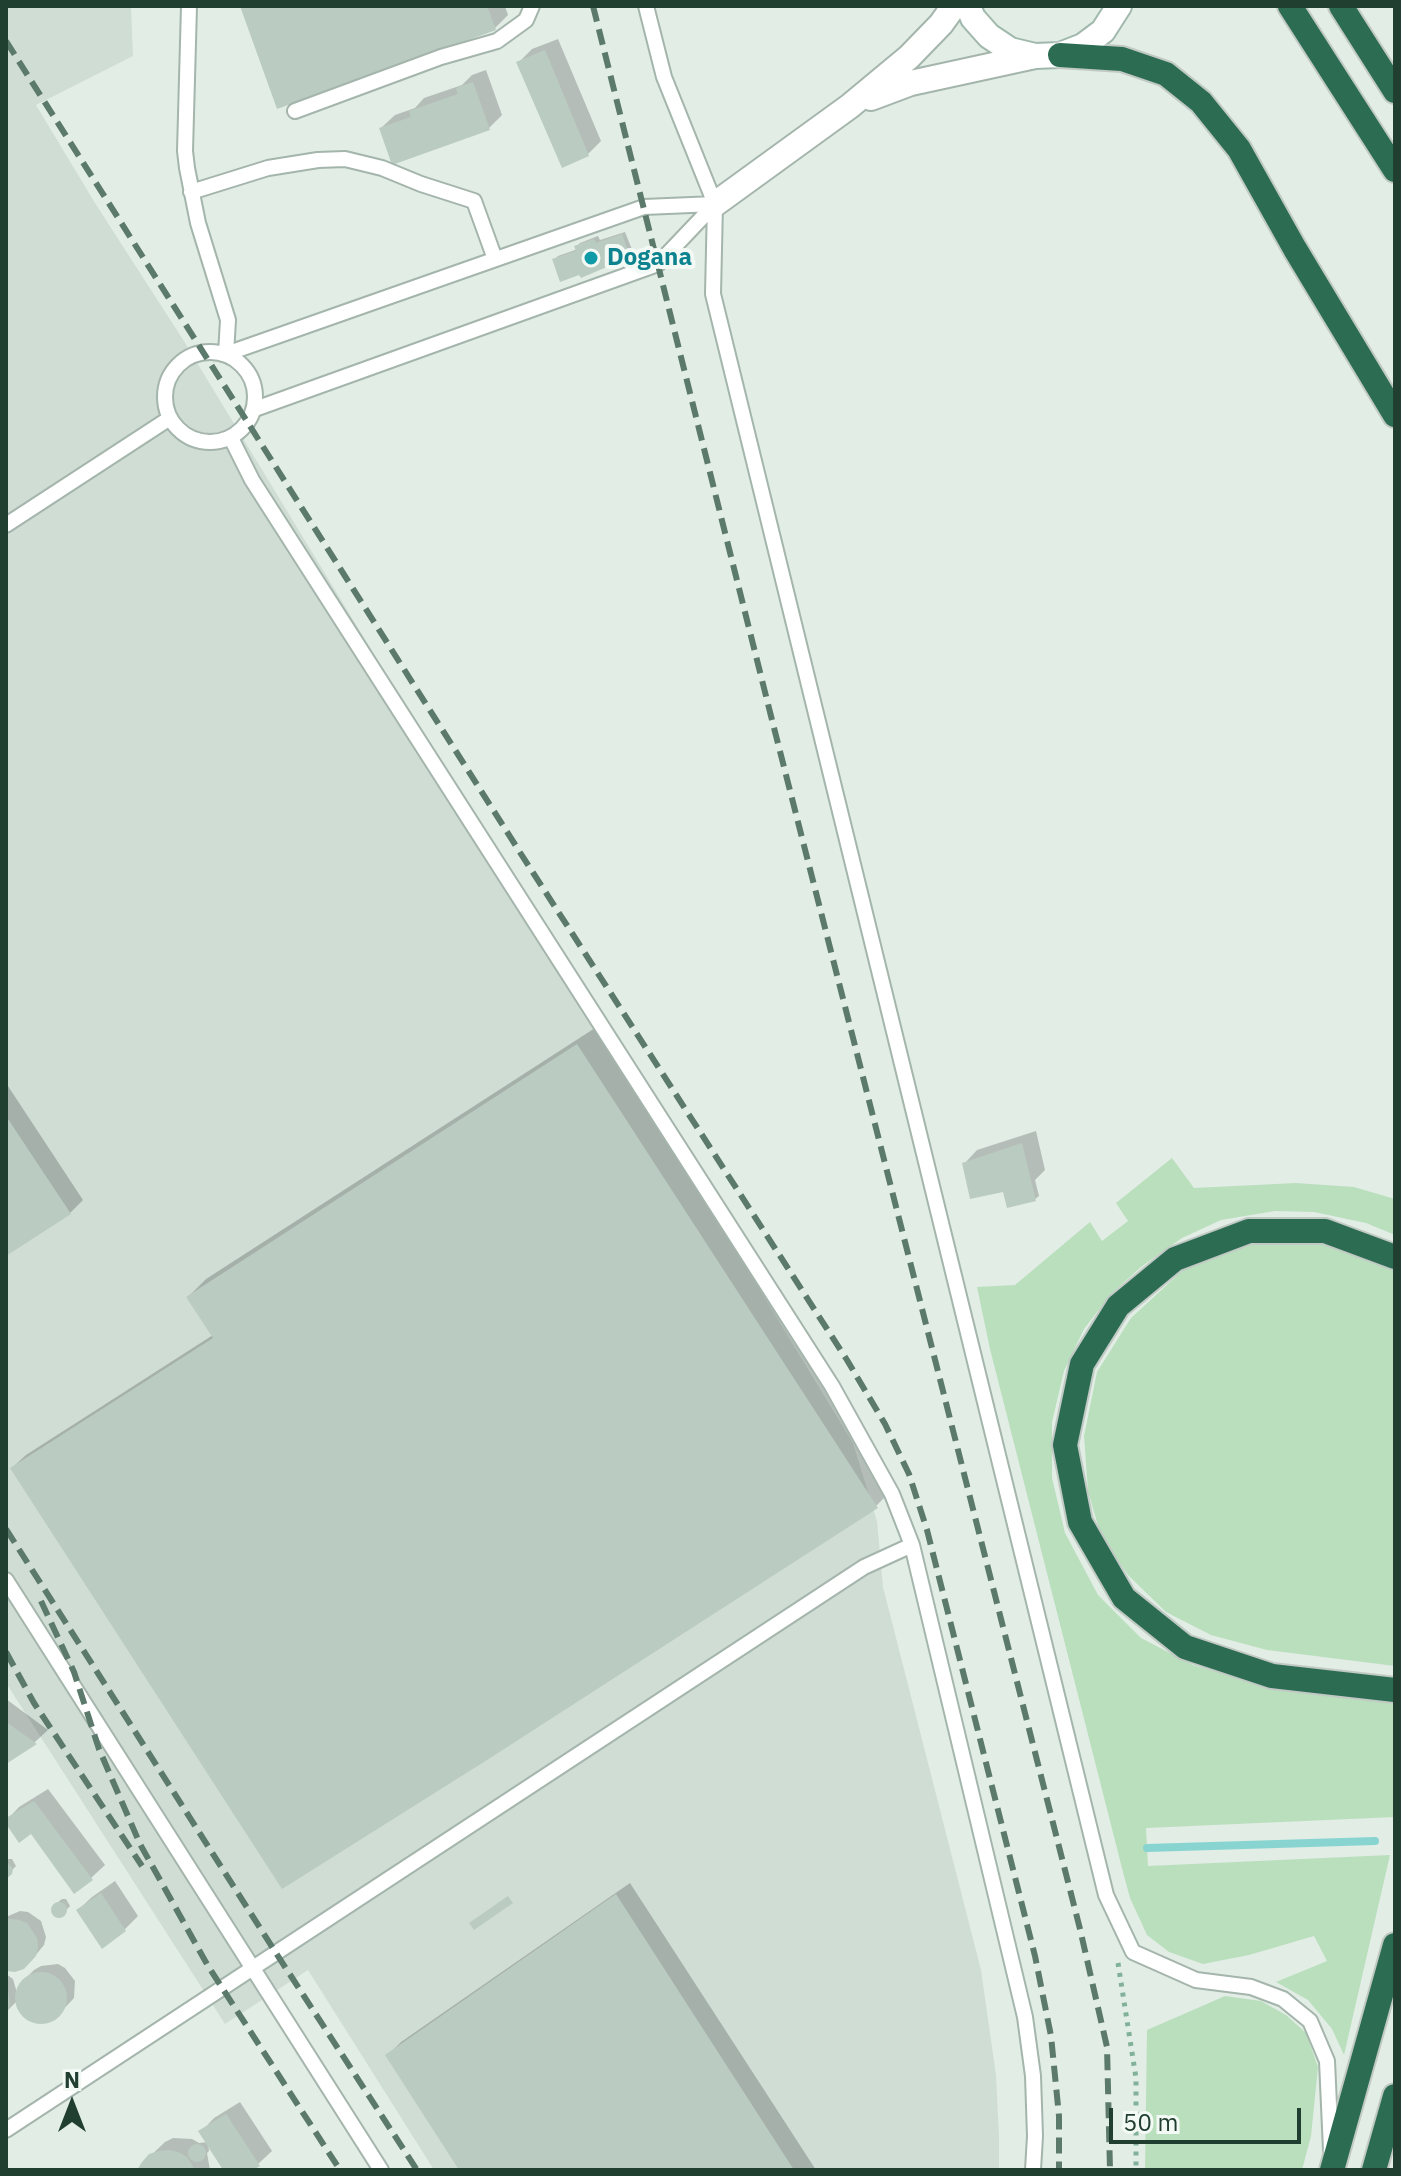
<!DOCTYPE html>
<style>
body{margin:0}
#map{position:relative;width:1401px;height:2176px;overflow:hidden;background:#e2ede6;font-family:"IBM Plex Sans",sans-serif}
canvas{display:block}
.frame{position:absolute;inset:0;border:8px solid #213f31;pointer-events:none}
.north{position:absolute;left:32px;top:2064px;width:80px;height:80px;-webkit-text-stroke:6px #f3f9f5;paint-order:stroke;rotate:0deg;font-size:22px;font-weight:700;line-height:32px;text-align:center;color:#213f31}
.north::after{content:'';display:block;margin:auto;width:28px;height:36px;background:#213f31;clip-path:polygon(50% 0,100% 100%,50% 72%,0 100%)}
.scale{position:absolute;left:1109px;top:2108px;width:192px;height:36px;box-sizing:border-box;border:4px solid #213f31;border-top:0;padding-left:10px;font-size:24px;line-height:28px;white-space:nowrap;color:#213f31;-webkit-text-stroke:6px #f3f9f5;paint-order:stroke}
</style>
<div id="map">
<canvas width="1401" height="2176"></canvas>
<div class="frame"></div>
<div class="north">N</div>
<div class="scale">50 m</div>
</div>
<script>
const context = document.querySelector('canvas').getContext('2d');
context.lineJoin = 'round';
function fillPath(path, color) {
  context.fillStyle = color;
  context.fill(path, 'evenodd');
}
function poly(rows) {
  const path = new Path2D();
  for (const r of rows) {
    if (r.length === 3) {
      path.moveTo(r[0] + r[2], r[1]);
      path.arc(r[0], r[1], r[2], 0, 2 * Math.PI);
      continue;
    }
    path.moveTo(r[0], r[1]);
    for (let i = 2; i < r.length; i += 2) path.lineTo(r[i], r[i + 1]);
  }
  return path;
}
function stroke(path, color, width, dash) {
  context.strokeStyle = color;
  context.lineWidth = width;
  context.lineCap = dash ? 'butt' : 'round';
  context.setLineDash(dash || []);
  context.stroke(path);
}
function write(font, color, halo, rows, align = 'center') {
  context.font = font + ' "IBM Plex Sans",sans-serif';
  context.lineWidth = 8;
  context.setLineDash([]);
  context.textBaseline = 'middle';
  context.strokeStyle = halo;
  context.fillStyle = color;
  for (const [text, x, y, turn = 0] of rows) {
    context.save();
    context.translate(x, y);
    context.rotate((+turn || 0) * Math.PI / 180);
    context.textAlign = isNaN(turn) ? turn : align;
    if (halo) context.strokeText(text, 0, 0);
    context.fillText(text, 0, 0);
    context.restore();
  }
}
fillPath(poly([
 [6,6,131,6,133,56,36,105,95,203,182,338,853,1443,877,1521,883,1587,981,1970,996,2075,999,2135,999,2170,434,2170,308,1970,225,2024,6,1683]
]), '#d0ddd5');
fillPath(poly([
 [1172,1158,1194,1188,1296,1183,1354,1187,1395,1199,1395,1235,1366,1223,1314,1212,1275,1211,1221,1220,1182,1238,1141,1267,1111,1294,1084,1329,1064,1371,1052,1422,1052,1478,1065,1533,1098,1595,1141,1638,1193,1665,1269,1686,1395,1704,1395,1817,1146,1828,1148,1866,1390,1855,1344,2055,1332,2029,1308,2000,1276,1982,1327,1961,1314,1936,1249,1955,1203,1964,1169,1952,1147,1935,1130,1898,1124,1876,990,1349,977,1287,1015,1285,1090,1222,1102,1241,1128,1221,1116,1203],
 [1284,1239,1347,1245,1395,1265,1395,1666,1267,1650,1211,1635,1166,1612,1128,1575,1101,1536,1088,1491,1084,1436,1097,1372,1131,1318,1182,1271,1237,1247],
 [1225,1996,1261,2001,1286,2015,1306,2033,1318,2067,1311,2136,1302,2170,1145,2170,1147,2030]
]), '#badfbd');
fillPath(poly([
 [242,6,505,6,508,15,495,28],
 [558,39,601,141,588,154,519,62,532,49],
 [486,70,502,115,489,128,381,128,395,115,415,108,424,98,462,85,472,75],
 [625,232,633,252,629,256,554,260,558,256,578,249,577,246,580,243,598,236,600,240],
 [595,1028,894,1488,876,1506,12,1468,26,1455,213,1335,188,1297,206,1279],
 [6,1083,83,1200,70,1213,6,1254],
 [1036,1131,1045,1170,1035,1180,1039,1196,1035,1199,1005,1190,964,1164,977,1150],
 [6,1699,48,1730,35,1742,6,1762],
 [48,1789,105,1865,91,1878,32,1831,6,1821,19,1807],
 [8,1859,12,1859,16,1866,6,1876],
 [115,1881,138,1916,125,1929,103,1946,78,1910,92,1897],
 [630,1883,816,2170,462,2170,388,2055,401,2042],
 [62,1899,66,1899,70,1906,61,1916,57,1916,53,1912,53,1906],
 [20,1911,28,1912,41,1921,46,1937,44,1945,30,1962,6,1969,6,1917],
 [58,1964,65,1968,75,1981,74,1998,59,2014,45,2022,29,2019,19,2008,18,2000,6,2012,6,1974,13,1979,17,1993,25,1979,34,1970,41,1966],
 [240,2102,272,2151,258,2164,249,2170,226,2170,208,2142,209,2151,207,2153,210,2170,140,2170,143,2163,165,2142,173,2138,192,2139,199,2143,207,2142,201,2132,214,2118]
]), '#0003');
stroke(poly([
 [1147,1848,1375,1841]
]), '#88d4d1', 8);
fillPath(poly([
 [240,6,487,6,496,30,277,109],
 [545,50,589,156,562,168,516,62],
 [473,82,490,130,392,165,379,128,411,117,409,111,458,94,456,88],
 [622,234,630,257,581,278,579,275,560,282,552,259,576,251,574,246,594,239,596,243],
 [577,1044,878,1508,487,1760,282,1889,10,1468,213,1338,186,1297],
 [6,1116,71,1214,6,1256],
 [1022,1143,1036,1201,1007,1208,1003,1192,970,1199,962,1163],
 [6,1722,37,1744,6,1764],
 [34,1801,93,1880,74,1894,31,1834,19,1843,6,1824,6,1818],
 [6,1861,13,1869,12,1874,6,1879],
 [101,1893,126,1931,102,1949,76,1910],
 [616,1894,794,2170,459,2170,385,2055],
 [508,1896,513,1903,474,1930,469,1923],
 [59,1910,8],
 [10,1919,19,1920,27,1923,37,1938,38,1947,36,1956,24,1969,15,1972,6,1971,6,1920],
 [41,1998,26],
 [6,1991,8,1991,10,2004,7,2015],
 [226,2114,260,2166,253,2170,223,2170,198,2131],
 [197,2153,9],
 [169,2150,178,2152,187,2157,195,2170,137,2170,142,2162,149,2154,159,2151]
]), '#bacbc1');
const lane = poly([
 [189,6,185,151,187,168,198,223,228,320,226,354,644,207,715,204],
 [646,6,664,77,715,204,713,294,1106,1895,1133,1952,1196,1980,1251,1987,1283,1999,1310,2021,1327,2061,1331,2150],
 [295,111,441,57,497,41,526,20,532,6],
 [191,192,268,168,318,160,345,159,382,168,421,184,474,201,495,259],
 [210,397,45],
 [255,409,658,264,715,204],
 [231,438,252,480,832,1386,892,1494,912,1545,1025,2017,1033,2076,1035,2136,1033,2170],
 [6,525,170,418],
 [6,1580,381,2170],
 [6,2130,864,1567,912,1545]
]);
const street = poly([
 [871,98,911,83,1035,56],
 [715,204,850,106,909,57,941,24,954,6]
]);
const secondary = poly([
 [968,6,973,18,989,36,1010,50,1035,56,1060,55,1083,46,1103,31,1119,6]
]);
const highway = poly([
 [1290,6,1395,170],
 [1341,6,1395,91],
 [1060,55,1122,59,1166,74,1201,102,1239,149,1295,249,1395,415],
 [1395,1257,1325,1231,1249,1231,1175,1259,1118,1306,1082,1364,1065,1445,1080,1522,1124,1598,1185,1647,1272,1676,1395,1690],
 [1332,2170,1395,1945],
 [1374,2170,1395,2096]
]);
stroke(lane, '#a4b5ac', 18);
stroke(street, '#a4b5ac', 28);
stroke(secondary, '#a0b9ac', 28);
stroke(highway, '#c1c9c5', 28);
stroke(poly([
 [1118,1963,1136,2078,1136,2170]
]), '#81b299', 5, [4, 6]);
stroke(lane, '#fff', 14);
stroke(street, '#fff', 24);
stroke(secondary, '#fff', 24);
stroke(highway, '#2c6c53', 24);
stroke(poly([
 [593,6,770,712,1080,1929,1107,2047,1110,2170],
 [6,41,521,854,847,1360,885,1424,909,1474,927,1530,1035,1956,1051,2036,1059,2116,1059,2170],
 [6,1529,276,1953,417,2170],
 [41,1601,74,1672,99,1749,140,1844,208,1966,340,2170],
 [6,1652,34,1703,142,1866]
]), '#5c7a6c', 6, [16, 8]);
for (const [x, y, r, color] of [
 [591,258,8,"#0f9aa8"]
]) {
  const dot = new Path2D();
  dot.arc(x, y, r, 0, 2 * Math.PI);
  context.fillStyle = color;
  context.fill(dot);
  stroke(dot, '#f3f9f5', 3);
}
write('bold 24px', '#0d838f', '#f3f9f5', [
 ["Dogana",607,258]
], 'left');
</script>
